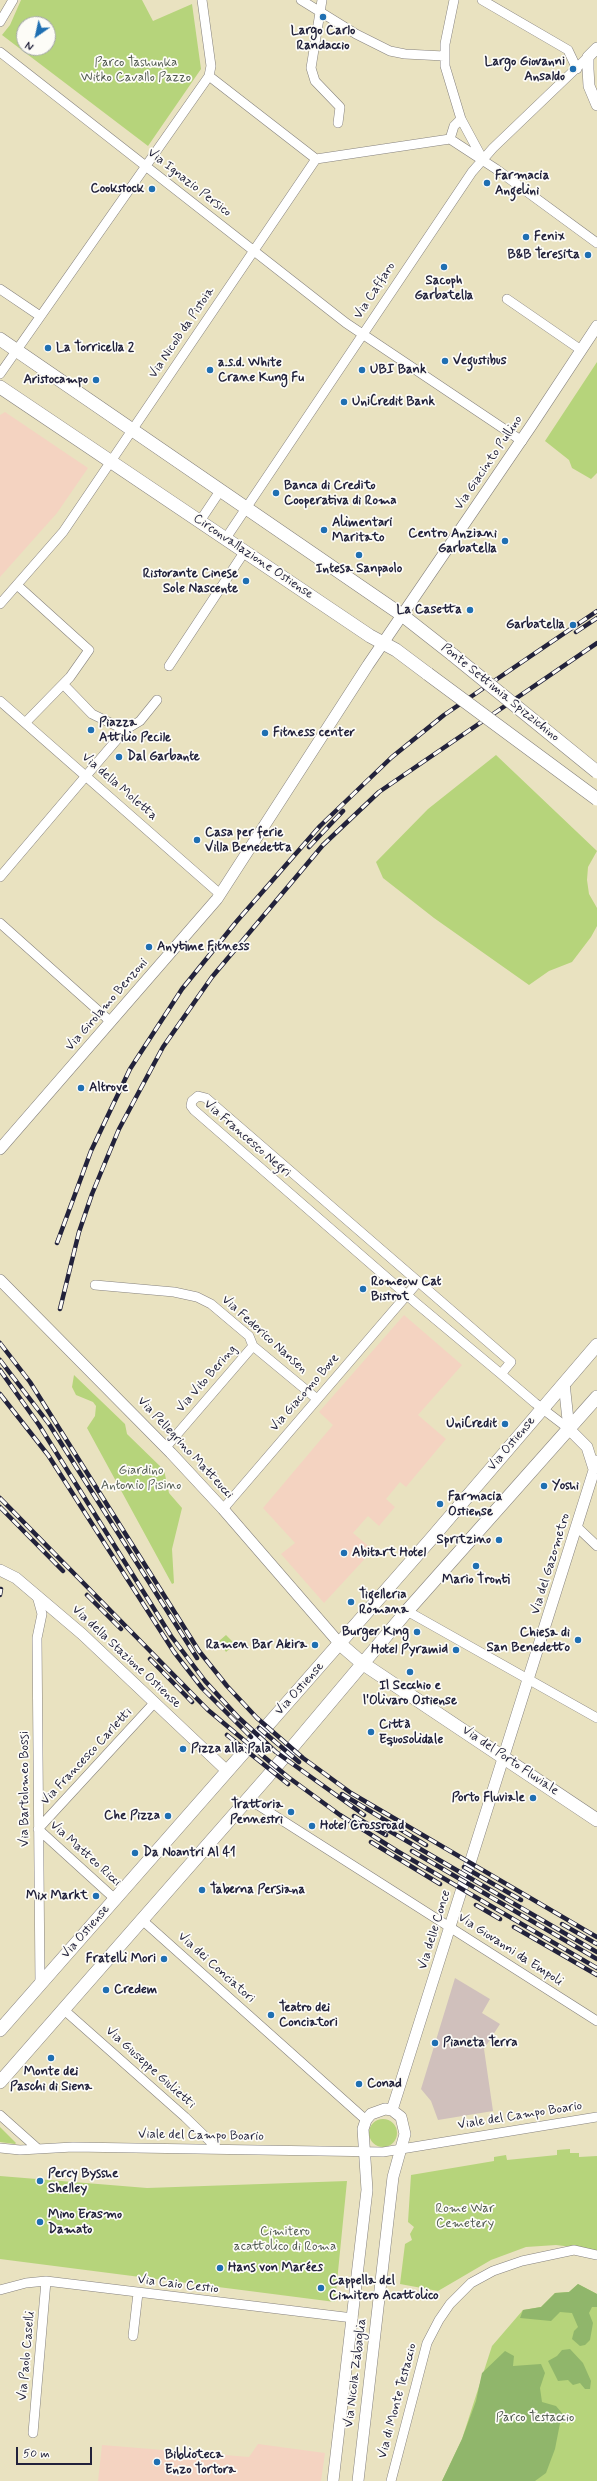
<!DOCTYPE html>
<meta charset="utf-8">
<style>
body{margin:0}
#map{position:relative;width:597px;height:2481px;overflow:hidden;background:#e9e2c0;font-family:Mynerve,sans-serif}
canvas{display:block}
.north{position:absolute;left:16px;top:16px;width:40px;height:40px;box-sizing:border-box;background:#fdfcf7;border:1px solid #a5a5ac;border-radius:50%;rotate:214deg;font-size:11px;font-weight:700;line-height:16px;text-align:center;color:#22223b}
.north::after{content:'';display:block;margin:auto;width:14px;height:18px;background:#1f6fb2;clip-path:polygon(50% 0,100% 100%,50% 72%,0 100%)}
.scale{position:absolute;left:16px;top:2447px;width:76px;height:18px;box-sizing:border-box;border:2px solid #22223b;border-top:0;padding-left:5px;font-size:12px;line-height:14px;white-space:nowrap;color:#22223b;-webkit-text-stroke:3px #fdfcf7;paint-order:stroke}
</style>
<div id="map">
<canvas width="597" height="2481"></canvas>
<div class="north">N</div>
<div class="scale">50 m</div>
</div>
<script>
const context = document.querySelector('canvas').getContext('2d');
context.lineJoin = 'round';
function fillPath(path, color) {
  context.fillStyle = color;
  context.fill(path, 'evenodd');
}
function poly(rows) {
  const path = new Path2D();
  for (const r of rows) {
    if (r.length === 3) {
      path.moveTo(r[0] + r[2], r[1]);
      path.arc(r[0], r[1], r[2], 0, 2 * Math.PI);
      continue;
    }
    path.moveTo(r[0], r[1]);
    for (let i = 2; i < r.length; i += 2) path.lineTo(r[i], r[i + 1]);
  }
  return path;
}
function stroke(path, color, width, dash) {
  context.strokeStyle = color;
  context.lineWidth = width;
  context.lineCap = dash ? 'butt' : 'round';
  context.setLineDash(dash || []);
  context.stroke(path);
}
function write(font, color, halo, rows, align = 'center') {
  context.font = font + ' Mynerve,sans-serif';
  context.lineWidth = 3.5;
  context.setLineDash([]);
  context.textBaseline = 'middle';
  context.strokeStyle = halo;
  context.fillStyle = color;
  for (const [text, x, y, turn = 0] of rows) {
    context.save();
    context.translate(x, y);
    context.rotate((+turn || 0) * Math.PI / 180);
    context.textAlign = isNaN(turn) ? turn : align;
    if (halo) context.strokeText(text, 0, 0);
    context.fillText(text, 0, 0);
    context.restore();
  }
}
fillPath(poly([
 [5,412,88,468,57,513,0,577,0,415],
 [404,1315,462,1365,418,1415,446,1439,406,1487,400,1482,386,1499,395,1507,379,1526,368,1516,353,1533,373,1550,324,1603,281,1554,295,1543,263,1508,333,1425,319,1412],
 [258,2444,325,2453,321,2481,98,2481,102,2445,249,2457]
]), '#f4d3c1');
fillPath(poly([
 [455,1978,490,1999,482,2013,500,2024,484,2049,493,2111,438,2120,431,2101,421,2089]
]), '#d0c0bc');
fillPath(poly([
 [21,0,142,0,153,21,192,4,201,69,148,146,2,35,10,25],
 [24,24,48,24,48,48,24,48],
 [597,362,597,473,591,479,572,468,569,460,545,441],
 [496,755,597,851,588,867,587,880,589,894,597,908,597,926,591,937,572,962,549,971,529,985,434,918,383,878,376,862,428,809],
 [74,1375,125,1424,127,1434,164,1470,169,1493,182,1508,172,1549,174,1583,172,1584,87,1428,95,1416,96,1406,93,1402,76,1395,72,1387],
 [226,1635,235,1644,226,1652,219,1641],
 [383,2133,14],
 [0,2127,16,2143,15,2144,0,2142],
 [570,2149,570,2153,579,2153,579,2157,597,2156,597,2253,580,2248,556,2245,526,2247,491,2260,438,2291,400,2284,405,2244,412,2240,410,2234,414,2227,408,2222,411,2175,494,2161,494,2157,506,2155,507,2160,557,2155,557,2150],
 [0,2176,147,2188,347,2181,335,2302,0,2259],
 [578,2284,597,2294,597,2481,442,2481,462,2439,492,2346,523,2310,541,2307,555,2293,569,2292]
]), '#b6d47b');
fillPath(poly([
 [578,2284,597,2294,597,2307,592,2307,589,2313,593,2323,590,2340,585,2345,580,2346,572,2339,574,2331,578,2327,572,2313,560,2312,551,2321,520,2318,523,2310,541,2307,555,2293,569,2292],
 [570,2349,583,2363,591,2381,590,2389,585,2389,580,2383,573,2385,568,2380,558,2381,548,2361,557,2356,562,2350],
 [505,2351,514,2356,513,2366,541,2364,545,2373,540,2388,542,2402,556,2406,562,2413,555,2449,546,2473,535,2481,442,2481,462,2439,476,2401,482,2373]
]), '#90b66b');
const minor = poly([
 [301,0,356,34,390,51,405,54,444,56],
 [322,0,311,68,315,81,340,107,338,123],
 [454,0,445,44,445,66,461,119,482,158],
 [482,0,568,50,577,69],
 [0,22,13,0],
 [0,52,346,323,522,441],
 [209,76,316,159],
 [450,139,496,169,597,243],
 [450,139,454,126,461,119],
 [0,289,40,316],
 [507,299,581,350],
 [0,374,209,76,211,66,202,0],
 [200,521,220,491],
 [226,538,472,172,493,148,588,57],
 [17,585,89,650,70,677,25,723],
 [0,604,63,532,316,159,450,139],
 [169,666,245,551],
 [63,684,92,714,125,730],
 [0,701,220,894],
 [0,877,125,730,140,721,157,700],
 [0,923,111,1022],
 [95,1285,174,1292,197,1297,211,1304,249,1336,253,1346,317,1399],
 [501,1374,511,1362,206,1098,198,1096,192,1101,191,1106,194,1110,401,1290,416,1303,501,1374,535,1403,569,1429],
 [166,1447,253,1346],
 [223,1509,418,1282],
 [577,1527,597,1546],
 [37,1596,42,1614,37,1638,40,1984],
 [407,1611,597,1718],
 [247,1798,597,2021],
 [115,1899,38,1829,155,1702],
 [141,1919,366,2120],
 [63,2009,185,2117,218,2149],
 [0,2115,37,2148],
 [0,2148,20,2150,73,2147,383,2152,597,2117],
 [0,2290,26,2283,46,2281,353,2318],
 [133,2336,138,2293],
 [33,2433,46,2281],
 [391,2481,427,2343,439,2320,450,2304,471,2283,493,2271,522,2261,574,2250,597,2255]
]);
const tertiary = poly([
 [597,48,588,57,588,69,589,86,597,105],
 [0,1149,217,899,368,665,531,426,597,326],
 [0,1280,171,1453,223,1509,340,1644],
 [564,1383,569,1429,587,1447,594,1469],
 [0,1570,16,1578,82,1634,227,1771],
 [392,2110,597,1461],
 [333,2481,367,2190,363,2129,366,2120,371,2114,385,2109,392,2110,401,2117,405,2134,393,2177,358,2481]
]);
const secondary = poly([
 [0,339,402,615,453,655],
 [0,387,370,636,396,650,428,674],
 [340,1644,362,1663,597,1820],
 [0,2030,431,1539,597,1345],
 [0,2082,268,1776,407,1611,597,1397]
]);
stroke(minor, '#86827e', 10);
stroke(tertiary, '#86827e', 12);
stroke(secondary, '#86827e', 14);
stroke(minor, '#fff', 9);
stroke(tertiary, '#fff', 11);
stroke(secondary, '#fff', 13);
const rail = poly([
 [576,632,597,618],
 [309,847,343,811],
 [57,1243,91,1151,130,1069,182,989,237,921,320,826,392,757,444,715,597,611],
 [60,1309,79,1232,92,1194,119,1129,163,1047,212,977,323,845,379,792,597,643],
 [0,1343,30,1382,199,1651,227,1686,257,1718,303,1758,351,1793,597,1937],
 [0,1360,49,1424,197,1658],
 [0,1370,39,1425,171,1636,205,1681,238,1717,276,1752,364,1815],
 [0,1394,48,1455,174,1652,202,1688,251,1737],
 [0,1498,208,1710,288,1777,340,1815,397,1851,597,1968],
 [0,1507,63,1571],
 [0,1595,1,1589],
 [87,1595,121,1629],
 [150,1659,192,1702],
 [259,1728,299,1762],
 [227,1735,288,1784],
 [342,1794,426,1845],
 [354,1816,386,1835],
 [381,1826,597,1952],
 [371,1842,440,1884],
 [412,1851,597,1959],
 [464,1867,521,1900],
 [476,1905,500,1919],
 [562,1924,597,1944],
 [514,1927,597,1975]
]);
stroke(rail, '#22223b', 4.5);
stroke(rail, '#fdfcf7', 3, [9]);
const secondaryBridge = poly([
 [453,655,597,772],
 [428,674,597,799]
]);
stroke(secondaryBridge, '#86827e', 14, []);
stroke(secondaryBridge, '#fff', 13);
for (const [x, y, r, color] of [
 [323,17,4,"#1f6fb2"],
 [573,69,4,"#1f6fb2"],
 [487,183,4,"#1f6fb2"],
 [152,189,4,"#1f6fb2"],
 [526,237,4,"#1f6fb2"],
 [588,255,4,"#1f6fb2"],
 [444,267,4,"#1f6fb2"],
 [48,348,4,"#1f6fb2"],
 [445,361,4,"#1f6fb2"],
 [210,370,4,"#1f6fb2"],
 [362,370,4,"#1f6fb2"],
 [96,380,4,"#1f6fb2"],
 [344,402,4,"#1f6fb2"],
 [276,493,4,"#1f6fb2"],
 [324,530,4,"#1f6fb2"],
 [505,541,4,"#1f6fb2"],
 [359,555,4,"#1f6fb2"],
 [246,581,4,"#1f6fb2"],
 [470,610,4,"#1f6fb2"],
 [573,625,4,"#1f6fb2"],
 [91,730,4,"#1f6fb2"],
 [265,733,4,"#1f6fb2"],
 [119,757,4,"#1f6fb2"],
 [197,840,4,"#1f6fb2"],
 [149,947,4,"#1f6fb2"],
 [81,1088,4,"#1f6fb2"],
 [363,1289,4,"#1f6fb2"],
 [505,1424,4,"#1f6fb2"],
 [544,1486,4,"#1f6fb2"],
 [440,1504,4,"#1f6fb2"],
 [499,1540,4,"#1f6fb2"],
 [344,1553,4,"#1f6fb2"],
 [476,1566,4,"#1f6fb2"],
 [351,1602,4,"#1f6fb2"],
 [417,1632,4,"#1f6fb2"],
 [578,1640,4,"#1f6fb2"],
 [315,1645,4,"#1f6fb2"],
 [456,1650,4,"#1f6fb2"],
 [410,1672,4,"#1f6fb2"],
 [371,1732,4,"#1f6fb2"],
 [183,1749,4,"#1f6fb2"],
 [533,1798,4,"#1f6fb2"],
 [291,1812,4,"#1f6fb2"],
 [168,1816,4,"#1f6fb2"],
 [312,1826,4,"#1f6fb2"],
 [135,1853,4,"#1f6fb2"],
 [202,1890,4,"#1f6fb2"],
 [96,1896,4,"#1f6fb2"],
 [164,1959,4,"#1f6fb2"],
 [106,1990,4,"#1f6fb2"],
 [271,2015,4,"#1f6fb2"],
 [435,2043,4,"#1f6fb2"],
 [51,2058,4,"#1f6fb2"],
 [359,2084,4,"#1f6fb2"],
 [40,2181,4,"#1f6fb2"],
 [40,2222,4,"#1f6fb2"],
 [220,2268,4,"#1f6fb2"],
 [321,2288,4,"#1f6fb2"],
 [157,2462,4,"#1f6fb2"]
]) {
  const dot = new Path2D();
  dot.arc(x, y, r, 0, 2 * Math.PI);
  context.fillStyle = color;
  context.fill(dot);
  stroke(dot, '#fdfcf7', 1.5);
}
write('bold 13px', '#22223b', '#fdfcf7', [
 ["Largo Carlo",323,31,"center"],
 ["Randaccio",323,46,"center"],
 ["Largo Giovanni",565,62,"right"],
 ["Ansaldo",565,77,"right"],
 ["Farmacia",495,176],
 ["Angelini",495,191],
 ["Cookstock",144,189,"right"],
 ["Fenix",534,237],
 ["B&B Teresita",580,255,"right"],
 ["Sacoph",444,281,"center"],
 ["Garbatella",444,296,"center"],
 ["La Torricella 2",56,348],
 ["Vegustibus",453,361],
 ["a.s.d. White",218,363],
 ["Crane Kung Fu",218,378],
 ["UBI Bank",370,370],
 ["Aristocampo",88,380,"right"],
 ["UniCredit Bank",352,402],
 ["Banca di Credito",284,486],
 ["Cooperativa di Roma",284,501],
 ["Alimentari",332,523],
 ["Maritato",332,538],
 ["Centro Anziani",497,534,"right"],
 ["Garbatella",497,549,"right"],
 ["Intesa Sanpaolo",359,569,"center"],
 ["Ristorante Cinese",238,574,"right"],
 ["Sole Nascente",238,589,"right"],
 ["La Casetta",462,610,"right"],
 ["Garbatella",565,625,"right"],
 ["Piazza",99,723],
 ["Attilio Pecile",99,738],
 ["Fitness center",273,733],
 ["Dal Garbante",127,757],
 ["Casa per ferie",205,833],
 ["Villa Benedetta",205,848],
 ["Anytime Fitness",157,947],
 ["Altrove",89,1088],
 ["Romeow Cat",371,1282],
 ["Bistrot",371,1297],
 ["UniCredit",497,1424,"right"],
 ["Yoshi",552,1486],
 ["Farmacia",448,1497],
 ["Ostiense",448,1512],
 ["Spritzino",491,1540,"right"],
 ["Abitart Hotel",352,1553],
 ["Mario Tronti",476,1580,"center"],
 ["Tigelleria",359,1595],
 ["Romana",359,1610],
 ["Burger King",409,1632,"right"],
 ["Chiesa di",570,1633,"right"],
 ["San Benedetto",570,1648,"right"],
 ["Ramen Bar Akira",307,1645,"right"],
 ["Hotel Pyramid",448,1650,"right"],
 ["Il Secchio e",410,1686,"center"],
 ["l'Olivaro Ostiense",410,1701,"center"],
 ["Città",379,1725],
 ["Equosolidale",379,1740],
 ["Pizza alla Pala",191,1749],
 ["Porto Fluviale",525,1798,"right"],
 ["Trattoria",283,1805,"right"],
 ["Pennestri",283,1820,"right"],
 ["Che Pizza",160,1816,"right"],
 ["Hotel Crossroad",320,1826],
 ["Da Noantri Al 41",143,1853],
 ["Taberna Persiana",210,1890],
 ["Mix Markt",88,1896,"right"],
 ["Fratelli Mori",156,1959,"right"],
 ["Credem",114,1990],
 ["Teatro dei",279,2008],
 ["Conciatori",279,2023],
 ["Pianeta Terra",443,2043],
 ["Monte dei",51,2072,"center"],
 ["Paschi di Siena",51,2087,"center"],
 ["Conad",367,2084],
 ["Percy Bysshe",48,2174],
 ["Shelley",48,2189],
 ["Mino Erasmo",48,2215],
 ["Damato",48,2230],
 ["Hans von Marées",228,2268],
 ["Cappella del",329,2281],
 ["Cimitero Acattolico",329,2296],
 ["Biblioteca",165,2455],
 ["Enzo Tortora",165,2470]
], 'left');
write('13px', '#4e574e', '#fdfcf7', [
 ["Parco Tashunka",136,63],
 ["Witko Cavallo Pazzo",136,78],
 ["Giardino",141,1471],
 ["Antonio Pisino",141,1486],
 ["Rome War",465,2209],
 ["Cemetery",465,2224],
 ["Cimitero",285,2232],
 ["acattolico di Roma",285,2247],
 ["Parco Testaccio",535,2418]
]);
write('13px', '#22223b', '#fdfcf7', [
 ["Via Ignazio Persico",189,183,38],
 ["Via Caffaro",375,291,-57],
 ["Via Nicolò da Pistoia",182,333,-56],
 ["Via Giacinto Pullino",489,463,-56],
 ["Circonvallazione Ostiense",253,557,34],
 ["Ponte Settimia Spizzichino",500,693,39],
 ["Via della Moletta",119,787,41],
 ["Via Girolamo Benzoni",107,1005,-49],
 ["Via Francesco Negri",247,1139,41],
 ["Via Federico Nansen",264,1335,42],
 ["Via Vito Bering",207,1379,-49],
 ["Via Giacomo Bove",305,1393,-49],
 ["Via Ostiense",512,1444,-50],
 ["Via Pellegrino Matteucci",185,1448,47],
 ["Via del Gazometro",551,1564,-73],
 ["Via della Stazione Ostiense",126,1657,43],
 ["Via Ostiense",300,1689,-48],
 ["Via Francesco Carletti",87,1757,-47],
 ["Via del Porto Fluviale",510,1761,34],
 ["Via Bartolomeo Bossi",25,1789,-90],
 ["Via Matteo Ricci",85,1854,42],
 ["Via delle Conce",435,1930,-73],
 ["Via Ostiense",86,1932,-49],
 ["Via Giovanni da Empoli",510,1950,33],
 ["Via dei Conciatori",216,1968,42],
 ["Via Giuseppe Giulietti",150,2068,42],
 ["Viale del Campo Boario",520,2116,-9],
 ["Viale del Campo Boario",201,2136,1],
 ["Via Caio Cestio",178,2285,7],
 ["Via Paolo Caselli",27,2356,-85],
 ["Via Nicola Zabaglia",356,2373,-83],
 ["Via di Monte Testaccio",398,2401,-75]
]);
</script>
